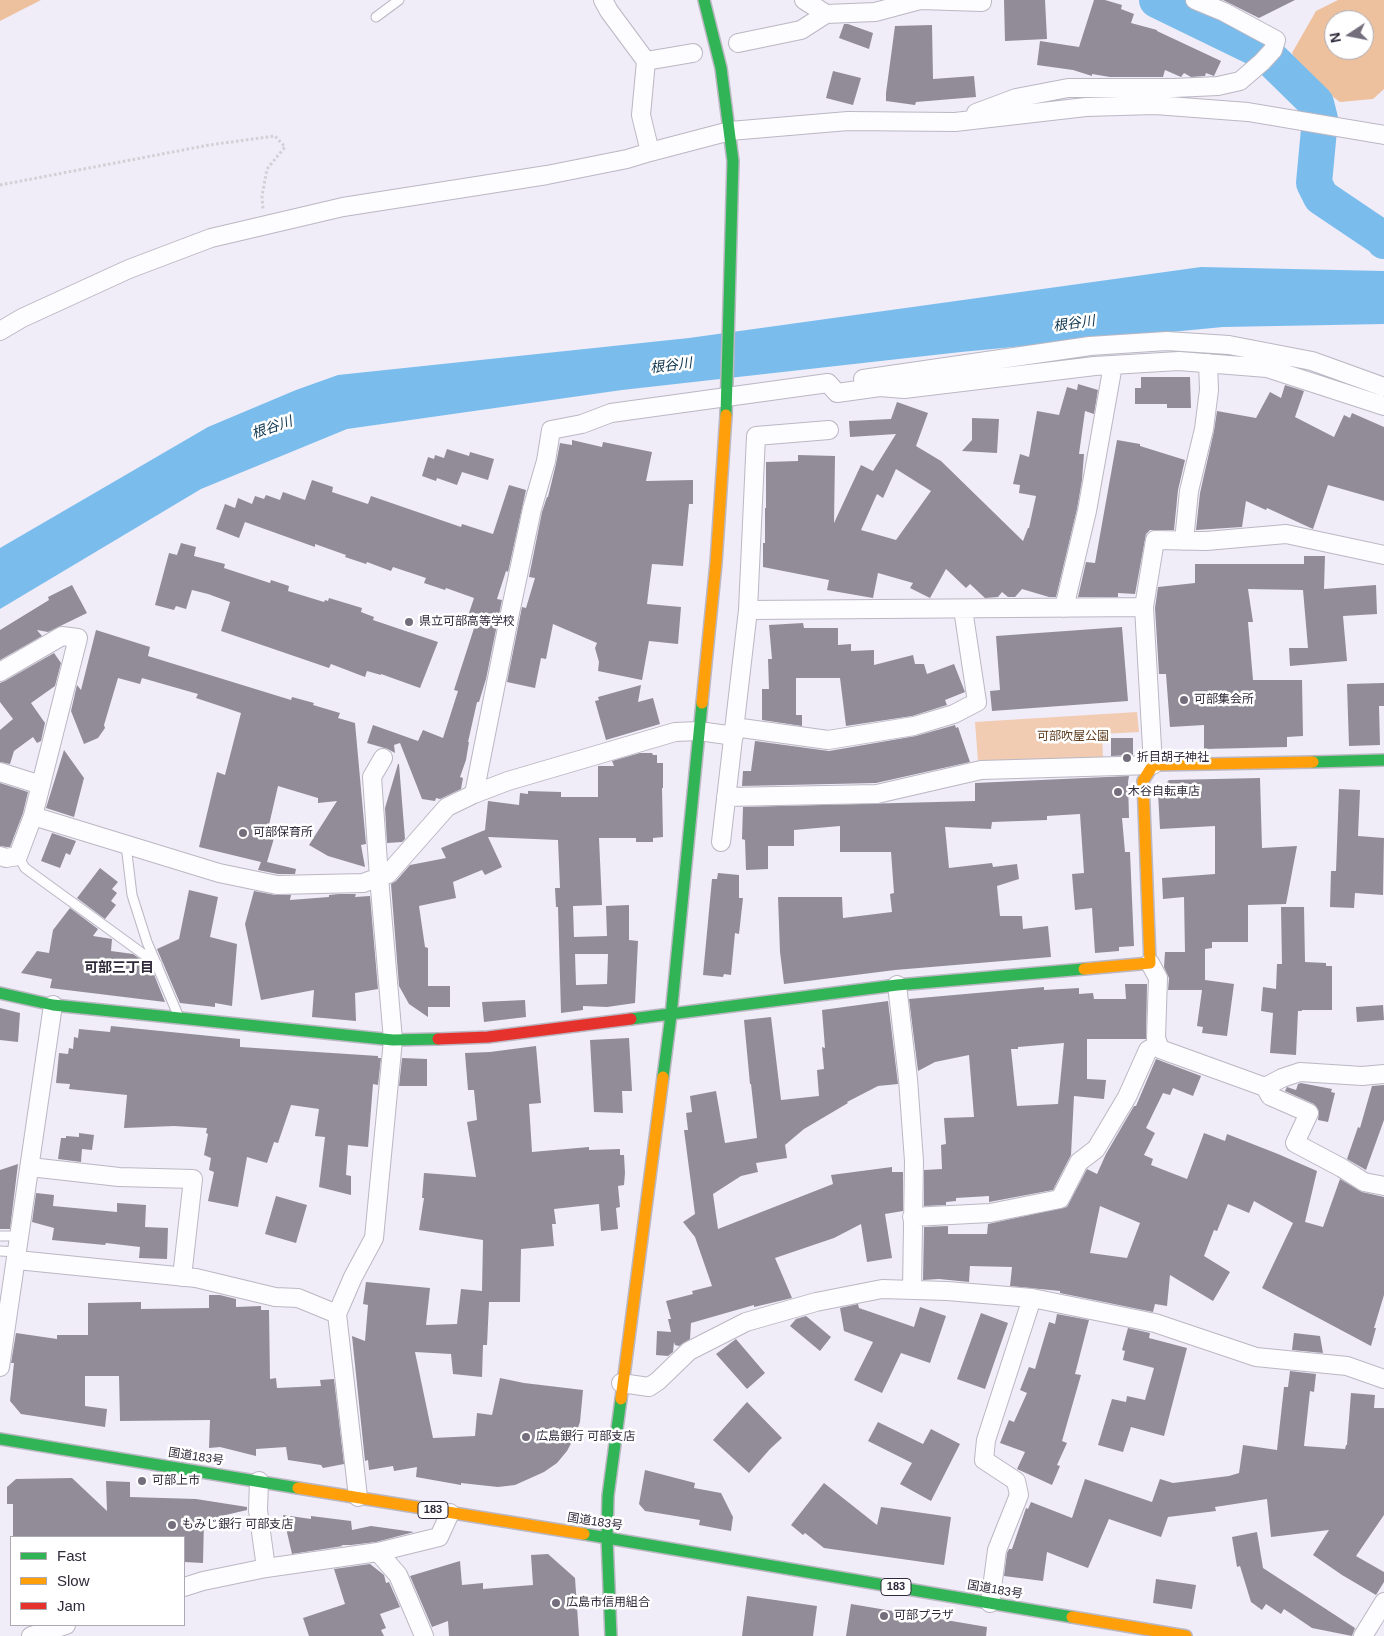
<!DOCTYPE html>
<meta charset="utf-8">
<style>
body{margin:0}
#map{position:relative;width:1384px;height:1636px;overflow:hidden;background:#f0ecf8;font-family:Arial,sans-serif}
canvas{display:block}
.legend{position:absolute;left:10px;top:1536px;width:175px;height:90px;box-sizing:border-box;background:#fff;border:1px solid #aca9b0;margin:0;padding:6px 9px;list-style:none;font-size:15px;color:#2f2939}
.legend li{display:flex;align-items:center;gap:10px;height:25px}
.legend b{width:25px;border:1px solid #aca9b0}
.north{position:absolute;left:1324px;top:10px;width:50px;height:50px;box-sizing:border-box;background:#fff;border:1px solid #aca9b0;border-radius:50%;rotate:259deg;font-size:14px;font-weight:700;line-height:20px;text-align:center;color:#2f2939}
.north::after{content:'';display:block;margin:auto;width:18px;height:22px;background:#736d7c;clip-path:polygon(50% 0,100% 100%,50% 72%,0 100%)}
</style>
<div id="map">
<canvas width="1384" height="1636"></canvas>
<ul class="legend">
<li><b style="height:6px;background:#30b455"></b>Fast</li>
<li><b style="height:6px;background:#ff9f0a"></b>Slow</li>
<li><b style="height:6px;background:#e5322d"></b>Jam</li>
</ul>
<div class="north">N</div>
</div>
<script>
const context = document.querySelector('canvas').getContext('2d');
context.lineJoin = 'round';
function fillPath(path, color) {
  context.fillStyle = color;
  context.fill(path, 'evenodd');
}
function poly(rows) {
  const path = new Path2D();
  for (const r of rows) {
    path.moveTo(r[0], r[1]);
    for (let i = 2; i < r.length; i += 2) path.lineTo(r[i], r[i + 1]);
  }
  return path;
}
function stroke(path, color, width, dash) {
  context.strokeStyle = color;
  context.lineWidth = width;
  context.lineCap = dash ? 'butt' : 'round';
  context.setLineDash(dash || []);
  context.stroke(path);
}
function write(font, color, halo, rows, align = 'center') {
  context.font = font + ' Arial,"Noto Sans JP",sans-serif';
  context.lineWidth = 5;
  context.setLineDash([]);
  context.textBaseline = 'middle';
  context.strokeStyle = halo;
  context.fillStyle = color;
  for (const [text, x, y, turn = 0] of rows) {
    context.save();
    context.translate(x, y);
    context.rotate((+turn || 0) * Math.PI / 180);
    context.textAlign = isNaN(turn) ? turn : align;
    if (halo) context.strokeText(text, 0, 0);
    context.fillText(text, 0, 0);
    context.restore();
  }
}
fillPath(poly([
 [1137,712,1139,732,1102,734,1103,758,978,761,975,722]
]), '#f1cbb2');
fillPath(poly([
 [0,0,41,0,0,21],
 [1338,0,1384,0,1384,89,1373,99,1340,102,1303,75,1292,53,1316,11],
 [1334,20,1364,20,1364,50,1334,50]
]), '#eec19e');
fillPath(poly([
 [1201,267,1384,271,1384,324,1223,327,961,352,622,390,347,429,201,489,0,609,0,548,208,427,296,390,338,375,689,338]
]), '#7abded');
stroke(poly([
 [1157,0,1264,52,1316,103,1320,119,1314,183,1321,197,1382,238,1384,241]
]), '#7abded', 36);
fillPath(poly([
 [1004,0,1045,0,1047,39,1005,41],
 [1094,0,1105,0,1122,5,1121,9,1134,14,1131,23,1157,30,1157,31,1221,61,1214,76,1206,73,1205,76,1191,77,1184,73,1181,77,1165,70,1163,77,1110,77,1092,74,1092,76,1073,70,1037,65,1040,41,1079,47],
 [1223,0,1295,0,1259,18],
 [844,24,848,24,873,33,869,49,839,38],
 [932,25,933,79,974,76,976,97,916,102,915,105,886,101,886,93,895,26],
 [833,71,861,78,853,105,826,98],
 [1141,377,1190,377,1191,408,1167,408,1167,404,1135,404,1135,388,1141,388],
 [1078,384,1098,390,1094,414,1085,411,1079,454,1084,454,1082,480,1077,509,1056,597,1049,597,1022,589,1015,597,1008,597,1002,592,998,597,985,598,970,584,966,588,946,569,930,598,910,588,913,583,878,573,873,598,827,590,829,580,763,567,763,543,765,543,765,508,766,508,766,462,798,461,798,455,835,456,834,523,861,465,873,471,896,434,850,437,849,421,891,419,897,402,928,413,916,446,941,461,1023,541,1028,528,1029,528,1036,496,1019,493,1020,485,1013,484,1020,454,1029,457,1037,411,1059,415,1067,387,1077,390],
 [896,469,931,491,896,540,861,530,877,494,883,498],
 [1285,385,1304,391,1295,417,1334,437,1344,415,1350,418,1352,413,1384,427,1384,501,1328,485,1313,529,1267,508,1266,510,1246,501,1242,527,1196,530,1200,493,1214,431,1217,411,1256,418,1270,392,1281,398],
 [972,418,999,419,997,453,962,451,972,440],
 [572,440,602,447,603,442,652,452,646,481,693,480,693,504,689,504,683,566,652,564,647,604,681,607,678,644,649,641,642,680,598,671,599,662,595,648,597,643,553,624,546,659,541,658,535,688,507,682,522,607,526,608,535,578,529,577,542,512,547,497,548,497,556,464,560,443,572,445],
 [1117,440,1140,444,1140,446,1185,460,1178,490,1174,530,1150,530,1146,534,1135,594,1118,593,1118,597,1078,597,1086,562,1095,563],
 [447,449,469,456,470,452,494,459,488,480,462,472,457,485,437,478,436,481,422,476,428,457,434,459,435,455,444,458],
 [312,480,333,487,332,492,368,504,371,496,461,527,462,524,493,534,509,485,526,490,508,572,506,571,497,599,502,600,486,679,479,702,477,702,468,742,469,742,466,760,460,777,463,778,461,789,440,799,436,798,435,801,422,799,400,743,394,745,395,753,388,749,367,743,373,725,418,741,423,730,443,738,458,691,454,690,478,616,469,613,474,598,446,588,445,590,424,583,426,578,393,567,391,571,367,562,366,564,345,557,346,555,315,544,315,547,245,522,239,538,216,529,225,504,235,508,238,498,252,504,255,496,264,499,266,495,280,500,283,492,305,500],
 [181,543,196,547,194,556,225,564,224,568,270,583,271,580,289,586,288,591,324,602,325,600,328,601,329,598,362,608,361,612,374,617,373,620,438,642,420,688,381,674,381,675,367,671,365,677,331,664,329,668,221,631,230,602,208,594,192,590,186,609,176,606,174,610,155,605,169,553,177,555],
 [1304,556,1325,556,1324,589,1376,585,1377,614,1343,616,1347,661,1290,666,1289,648,1308,648,1303,590,1248,589,1253,622,1248,622,1253,680,1302,680,1303,736,1287,737,1287,747,1204,749,1204,725,1170,727,1166,674,1159,674,1155,608,1158,587,1195,583,1195,564,1304,564],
 [72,585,87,613,48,632,37,630,42,636,0,660,0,630,49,600,48,597],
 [803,623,804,628,838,628,838,645,851,644,851,651,874,650,874,665,913,655,915,664,924,664,927,674,954,664,965,692,945,700,947,705,912,716,846,726,840,678,796,678,796,715,802,715,802,726,762,720,762,689,769,689,768,659,772,659,769,625],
 [1122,627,1128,701,992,711,990,691,1000,690,996,636],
 [96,630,150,647,148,656,291,700,292,697,314,703,313,705,340,713,338,718,355,723,366,844,361,845,365,867,328,856,309,845,337,801,318,803,318,798,278,786,269,825,277,828,267,862,296,869,295,874,278,874,258,870,261,862,199,847,217,772,225,775,241,713,196,698,198,694,142,678,140,684,118,678,104,725,105,728,98,738,84,744,71,711,77,685,81,690],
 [54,653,61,663,55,686,31,703,45,723,41,741,37,743,33,737,14,751,10,764,0,762,0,730,13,719,0,702,0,683,5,681],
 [1384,683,1384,706,1379,706,1380,745,1349,746,1347,684],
 [641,685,638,702,653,698,660,724,606,740,595,701,599,700,598,697],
 [955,725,956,728,958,727,970,762,876,783,742,786,743,771,751,771,755,741,829,751,916,736],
 [1111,738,1133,738,1133,755,1111,756],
 [64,750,84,778,74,817,46,808],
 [640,753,652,753,653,755,657,755,657,763,663,763,663,788,662,788,663,837,653,838,653,842,636,842,636,838,599,838,602,905,573,906,574,937,607,936,606,906,629,905,629,940,638,941,635,1003,607,1007,583,1006,583,1010,561,1013,558,907,556,907,555,888,560,888,558,840,488,837,502,867,485,875,482,870,453,882,456,898,419,906,425,947,428,948,428,986,450,986,450,1007,428,1007,428,1017,409,1004,399,986,391,884,396,881,410,865,446,858,441,848,485,830,488,801,519,805,520,793,528,794,528,791,561,792,561,797,598,797,598,766,614,766,612,761],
 [575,954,608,954,607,984,576,985],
 [398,764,399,764,405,839,402,842,387,843,385,808],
 [1129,776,1128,782,1129,818,1122,818,1125,852,1130,852,1134,946,1119,947,1119,951,1095,953,1092,908,1075,910,1072,874,1084,873,1080,814,1047,816,1047,820,992,822,991,829,945,827,949,868,992,863,993,867,1017,864,1019,879,997,886,1000,916,1022,916,1023,929,1048,926,1051,957,895,970,784,984,780,952,778,897,842,897,843,918,892,912,890,894,894,893,891,852,840,852,840,826,794,830,794,846,768,846,768,869,746,870,745,840,742,839,743,807,975,801,975,783],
 [1260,778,1262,848,1297,846,1286,904,1248,905,1248,942,1212,942,1212,948,1205,949,1205,980,1234,984,1227,1036,1202,1033,1203,1027,1197,1026,1202,990,1168,990,1169,978,1164,967,1165,952,1185,952,1184,897,1163,899,1162,878,1215,874,1215,826,1160,829,1158,793,1169,780],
 [0,783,28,792,23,813,10,847,7,847,0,846],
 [1339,789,1360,790,1358,836,1384,838,1383,895,1355,893,1354,908,1330,907,1331,871,1336,871],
 [52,833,76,841,70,855,66,853,60,868,41,861],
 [100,868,118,882,112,889,117,893,111,901,116,905,105,919,77,898],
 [718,873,739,875,739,898,743,898,739,934,735,933,731,975,724,974,723,977,703,975,712,879,717,879],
 [189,890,218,897,210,937,237,944,232,1006,215,1003,215,1007,180,1003,157,949,179,939],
 [254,891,275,895,291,895,290,900,329,897,329,895,339,894,356,894,355,897,370,896,378,989,355,993,356,1021,312,1017,314,990,261,1000,245,924],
 [1281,907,1304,907,1305,962,1326,963,1326,966,1332,966,1332,1010,1302,1010,1302,1011,1298,1011,1296,1055,1270,1053,1273,1013,1261,1011,1263,987,1276,989,1277,964,1282,964],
 [70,908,98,929,93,936,112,939,111,951,133,954,151,967,165,1002,50,988,52,979,21,973,37,951,49,953,53,930],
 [1125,984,1147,984,1146,1039,1087,1039,1087,1079,1106,1080,1104,1099,1074,1096,1071,1155,1053,1190,989,1202,989,1196,956,1198,956,1201,946,1202,946,1205,924,1206,924,1170,942,1169,941,1145,946,1144,944,1118,974,1117,969,1055,935,1062,918,1071,909,999,1044,987,1044,990,1079,988,1079,994,1093,993,1094,999,1126,999],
 [1064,1043,1058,1104,1017,1106,1011,1049,1018,1049,1018,1047],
 [525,1000,526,1017,484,1022,482,1002],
 [888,1001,898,1084,878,1086,847,1102,848,1103,804,1129,785,1145,787,1158,756,1163,758,1172,741,1176,713,1194,718,1229,833,1184,831,1175,892,1167,892,1172,903,1172,903,1211,885,1214,892,1258,867,1262,861,1224,834,1238,775,1258,792,1298,754,1307,754,1305,691,1323,690,1339,679,1346,675,1345,674,1342,673,1352,668,1356,656,1355,657,1331,671,1332,668,1319,671,1319,666,1301,693,1294,692,1291,712,1286,695,1237,683,1222,695,1214,684,1130,688,1130,686,1113,692,1112,690,1096,716,1091,725,1143,757,1138,751,1084,750,1084,744,1020,771,1017,781,1100,819,1096,817,1070,824,1069,822,1047,825,1048,822,1010],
 [1383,1005,1384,1020,1357,1022,1356,1007],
 [0,1008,20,1013,18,1042,0,1040],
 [111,1026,240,1039,240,1047,378,1056,378,1058,381,1058,378,1085,373,1084,368,1147,348,1145,346,1175,351,1176,351,1195,319,1187,325,1137,315,1136,319,1109,291,1105,278,1143,274,1142,267,1163,247,1157,238,1207,208,1201,214,1172,209,1170,211,1158,204,1155,208,1134,206,1133,207,1128,174,1126,124,1128,127,1095,69,1089,70,1084,56,1083,59,1053,68,1054,69,1048,73,1049,74,1037,78,1038,79,1029,110,1032],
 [629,1038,632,1091,622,1091,623,1113,594,1112,590,1040],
 [536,1046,541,1103,529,1104,532,1152,589,1147,589,1150,620,1149,620,1155,624,1155,625,1173,624,1185,618,1186,620,1207,616,1208,618,1229,601,1231,599,1204,554,1209,556,1224,552,1224,554,1246,521,1249,520,1302,489,1302,487,1345,483,1345,482,1377,453,1374,451,1354,415,1352,433,1438,475,1436,477,1413,492,1415,500,1378,524,1383,583,1390,580,1422,575,1436,567,1451,557,1463,544,1472,515,1485,498,1487,461,1483,461,1485,416,1477,417,1467,394,1471,393,1466,369,1470,368,1460,365,1461,352,1336,365,1341,368,1305,363,1304,366,1282,430,1288,426,1325,457,1324,461,1289,482,1291,483,1240,419,1230,424,1198,422,1198,424,1173,476,1177,467,1122,477,1120,474,1090,468,1090,465,1053,490,1052],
 [402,1058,427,1059,427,1086,399,1086],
 [1156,1059,1201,1076,1193,1096,1173,1088,1170,1095,1163,1093,1146,1128,1155,1133,1144,1155,1153,1159,1151,1165,1187,1179,1204,1133,1225,1141,1227,1134,1278,1154,1317,1171,1305,1222,1323,1227,1340,1179,1362,1192,1384,1197,1384,1295,1374,1328,1376,1328,1371,1346,1262,1288,1293,1223,1254,1201,1249,1213,1228,1204,1217,1231,1214,1230,1204,1256,1230,1272,1213,1301,1170,1275,1167,1306,1155,1304,1153,1312,1060,1293,1060,1291,1010,1286,1012,1267,970,1266,969,1282,939,1279,923,1280,924,1227,948,1226,948,1234,987,1234,988,1224,1067,1207,1087,1169,1097,1174,1106,1154,1134,1106,1136,1106],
 [1100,1206,1140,1223,1127,1258,1090,1253],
 [1301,1083,1332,1089,1331,1092,1335,1093,1328,1122,1318,1120,1319,1112,1314,1104,1285,1091,1287,1087,1296,1090,1298,1084],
 [1384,1085,1384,1120,1366,1170,1347,1159,1358,1127,1360,1128,1372,1086],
 [79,1133,94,1135,92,1150,82,1149,81,1162,58,1159,61,1138,66,1138,66,1136,79,1137],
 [18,1164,10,1229,0,1229,0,1170],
 [36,1193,54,1195,53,1206,117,1212,117,1203,146,1205,145,1227,168,1228,167,1259,139,1258,140,1247,106,1243,105,1245,52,1240,54,1228,32,1222],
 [276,1196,307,1205,296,1243,265,1234],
 [209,1295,220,1295,236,1299,236,1307,261,1306,261,1310,269,1310,270,1379,276,1378,277,1388,321,1386,320,1380,334,1379,344,1464,323,1468,321,1465,288,1460,286,1447,256,1449,256,1456,220,1447,209,1448,210,1420,120,1421,119,1376,85,1376,85,1406,107,1409,105,1427,21,1414,10,1401,14,1363,11,1363,16,1333,57,1339,57,1335,88,1335,88,1303,141,1302,141,1309,209,1308],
 [858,1304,859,1308,914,1327,920,1307,946,1316,930,1363,901,1353,882,1393,854,1380,873,1342,844,1331,840,1308],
 [981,1313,1008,1323,985,1389,957,1379],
 [1057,1314,1089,1320,1075,1374,1081,1375,1062,1441,1067,1443,1057,1465,1060,1466,1052,1485,1017,1469,1025,1452,1000,1443,1009,1420,1014,1422,1027,1393,1020,1390,1029,1367,1035,1369,1049,1322,1055,1324],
 [806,1316,831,1337,820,1351,790,1326,796,1319],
 [1128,1328,1150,1333,1149,1338,1187,1348,1164,1436,1131,1427,1123,1452,1098,1445,1112,1399,1126,1402,1127,1396,1145,1400,1154,1368,1123,1360,1125,1351,1122,1350],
 [1294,1333,1320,1336,1323,1353,1292,1350],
 [736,1339,765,1373,747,1389,716,1354],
 [1290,1371,1316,1374,1314,1392,1310,1391,1304,1446,1345,1449,1346,1445,1347,1445,1351,1393,1375,1395,1374,1408,1384,1408,1384,1515,1356,1556,1384,1572,1384,1582,1376,1595,1342,1575,1313,1555,1329,1530,1271,1537,1267,1499,1215,1507,1216,1511,1168,1517,1161,1537,1109,1519,1088,1568,1047,1552,1043,1581,1004,1576,1007,1553,1009,1549,1012,1549,1026,1508,1028,1509,1031,1502,1072,1518,1085,1479,1152,1502,1160,1479,1173,1483,1229,1476,1239,1473,1243,1445,1277,1450,1284,1387,1288,1387],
 [747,1402,782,1438,770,1449,749,1473,713,1440],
 [878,1422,923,1444,931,1429,960,1444,931,1501,900,1484,912,1463,868,1441],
 [645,1470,695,1483,694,1488,721,1493,733,1517,731,1531,699,1525,700,1520,645,1511,639,1504],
 [72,1478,107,1511,106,1481,130,1482,130,1497,196,1499,247,1507,247,1510,204,1520,203,1563,184,1562,184,1537,13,1537,13,1504,7,1504,7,1487,16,1479],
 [824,1483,877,1525,881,1507,951,1517,944,1565,824,1548,805,1533,803,1535,791,1525],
 [283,1515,311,1519,311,1516,351,1521,352,1530,371,1526,414,1532,376,1542,351,1545,341,1545,343,1546,292,1554],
 [1257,1532,1263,1568,1355,1628,1352,1636,1312,1628,1284,1609,1281,1614,1266,1604,1262,1610,1251,1602,1240,1566,1237,1567,1232,1537],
 [548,1554,575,1578,579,1636,449,1636,448,1621,432,1627,410,1576,460,1561,462,1585,483,1583,483,1589,533,1585,531,1555],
 [370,1564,384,1575,386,1583,389,1582,400,1607,380,1614,386,1628,381,1630,384,1636,309,1636,303,1618,345,1604,334,1569],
 [1156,1579,1196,1585,1192,1609,1153,1603],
 [747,1596,817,1606,813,1636,742,1636],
 [851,1604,987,1627,986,1636,846,1636]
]), '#918c98');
const lane = poly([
 [376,17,399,0],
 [126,845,132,895,147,942,178,1015],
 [18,856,25,868,157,964],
 [0,1236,20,1236],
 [0,1251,18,1252]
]);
const street = poly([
 [603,0,609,11,646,61,641,115,650,152,730,131,848,121,955,122,1086,107,1155,105,1248,112,1384,135],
 [804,0,826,14],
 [738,43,801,30,826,14,875,12,920,0,982,2,982,0],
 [646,61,693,53],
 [976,113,1016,98,1068,88,1174,88,1218,86,1240,81,1262,62,1273,50,1276,40,1224,12,1195,0],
 [0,331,22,318,129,269,211,238,343,207,547,175,627,159,650,152],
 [863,379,1090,346,1167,341,1229,345,1312,361,1384,387],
 [1184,541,1189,491,1204,429,1209,390,1208,363],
 [1064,608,1087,511,1113,365],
 [748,610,1144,607],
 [0,672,62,636,78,638,33,816,18,856,6,858,0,856],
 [734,727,828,740,914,726,954,714,977,702,963,609],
 [0,772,41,785],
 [474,794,510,613,532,509,546,461,551,430,582,424,611,413,828,383,837,393,880,387,904,389,1095,366,1179,361,1267,368,1384,406],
 [726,797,877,794,981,770,1153,765,1144,607,1155,540,1206,541,1286,534,1384,555],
 [33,816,219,873,277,885,363,883,388,874,447,807,474,794,508,781,675,732,699,731,734,736],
 [721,842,748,610,756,436,829,430],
 [1150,963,1158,978,1156,1038,1160,1049,1265,1087,1282,1078,1300,1072,1362,1076,1384,1074],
 [897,985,908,1079,914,1161,912,1290],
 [1265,1087,1270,1096,1309,1113,1295,1143,1342,1168,1364,1182,1384,1186],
 [30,1167,119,1177,193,1179,182,1277],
 [912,1217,990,1213,1060,1199,1079,1162,1096,1149,1127,1097,1148,1050,1157,1045],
 [17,1260,196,1278,275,1297,298,1298,337,1314,358,1497],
 [337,1314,353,1277,374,1238,393,1040,379,877,372,777,383,758],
 [0,1367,53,1005],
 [621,1383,649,1387,658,1381,689,1351,746,1322,816,1302,882,1289,947,1291,1032,1298,1155,1323,1256,1357,1347,1366,1384,1379],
 [259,1481,258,1510,266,1568],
 [378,1552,398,1575,424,1636],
 [184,1587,203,1581,266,1568,378,1552,439,1537,450,1513],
 [990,1603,997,1550,1019,1495,1016,1481,984,1460,986,1440,1032,1298],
 [31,1636,66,1625],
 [1363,1636,1384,1602]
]);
const fast = poly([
 [704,0,721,68,733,161,726,415],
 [1313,762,1384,760],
 [0,993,53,1005,393,1040,438,1039],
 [631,1019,897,985,1084,969],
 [663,1077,671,1015,702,703],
 [0,1439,298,1488],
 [584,1534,1072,1617],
 [611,1636,607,1538,608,1496,621,1399]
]);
const slow = poly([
 [702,703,716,563,726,415],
 [1084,969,1150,963,1143,781,1153,765,1313,762],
 [621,1399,663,1077],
 [298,1488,584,1534],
 [1072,1617,1186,1636]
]);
const jam = poly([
 [438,1039,488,1037,631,1019]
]);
stroke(lane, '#bbb7c3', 11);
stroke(street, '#bbb7c3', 20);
stroke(fast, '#bbb7c3', 14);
stroke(slow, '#bbb7c3', 14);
stroke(jam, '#bbb7c3', 14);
stroke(poly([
 [0,185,209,145,275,136,285,147,267,169,262,196,263,209]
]), '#d2d0d4', 3, [2.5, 2.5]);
stroke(lane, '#fdfcfe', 9);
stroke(street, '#fdfcfe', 18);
stroke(fast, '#30b455', 11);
stroke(slow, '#ff9f0a', 11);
stroke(jam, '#e5322d', 11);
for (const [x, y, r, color] of [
 [409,622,5,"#736d7c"],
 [1184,700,5,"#736d7c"],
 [1127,758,5,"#736d7c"],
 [1118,792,5,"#736d7c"],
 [243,833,5,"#736d7c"],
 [526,1437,5,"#736d7c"],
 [142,1481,5,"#736d7c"],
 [172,1525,5,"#736d7c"],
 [556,1603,5,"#736d7c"],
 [884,1616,5,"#736d7c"]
]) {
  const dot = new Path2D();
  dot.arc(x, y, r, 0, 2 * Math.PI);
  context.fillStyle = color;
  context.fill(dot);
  stroke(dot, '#fff', 2);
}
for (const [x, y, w] of [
 [433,1510,30],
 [896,1587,30]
]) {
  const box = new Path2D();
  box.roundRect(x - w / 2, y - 8.5, w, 17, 4);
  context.fillStyle = '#fff';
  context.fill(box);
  stroke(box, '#2f2939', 1);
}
write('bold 11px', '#2f2939', null, [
 ["183",433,1510],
 ["183",896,1587]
]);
write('12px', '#2f2939', '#fff', [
 ["県立可部高等学校",419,622],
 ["可部集会所",1194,700],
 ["折目胡子神社",1137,758],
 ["木谷自転車店",1128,792],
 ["可部保育所",253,833],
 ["広島銀行 可部支店",536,1437],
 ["可部上市",152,1481],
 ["もみじ銀行 可部支店",182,1525],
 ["広島市信用組合",566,1603],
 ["可部プラザ",894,1616]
], 'left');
write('12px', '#5e3d1f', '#fff', [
 ["可部吹屋公園",1073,737]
]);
write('12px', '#2f2939', '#fff', [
 ["国道183号",196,1457,9],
 ["国道183号",595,1522,9],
 ["国道183号",995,1590,10]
]);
write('italic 14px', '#0c354f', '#fff', [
 ["根谷川",1074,324,-8],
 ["根谷川",671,366,-7],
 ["根谷川",272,428,-19]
]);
write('bold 14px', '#2f2939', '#fff', [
 ["可部三丁目",119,968]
]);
</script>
